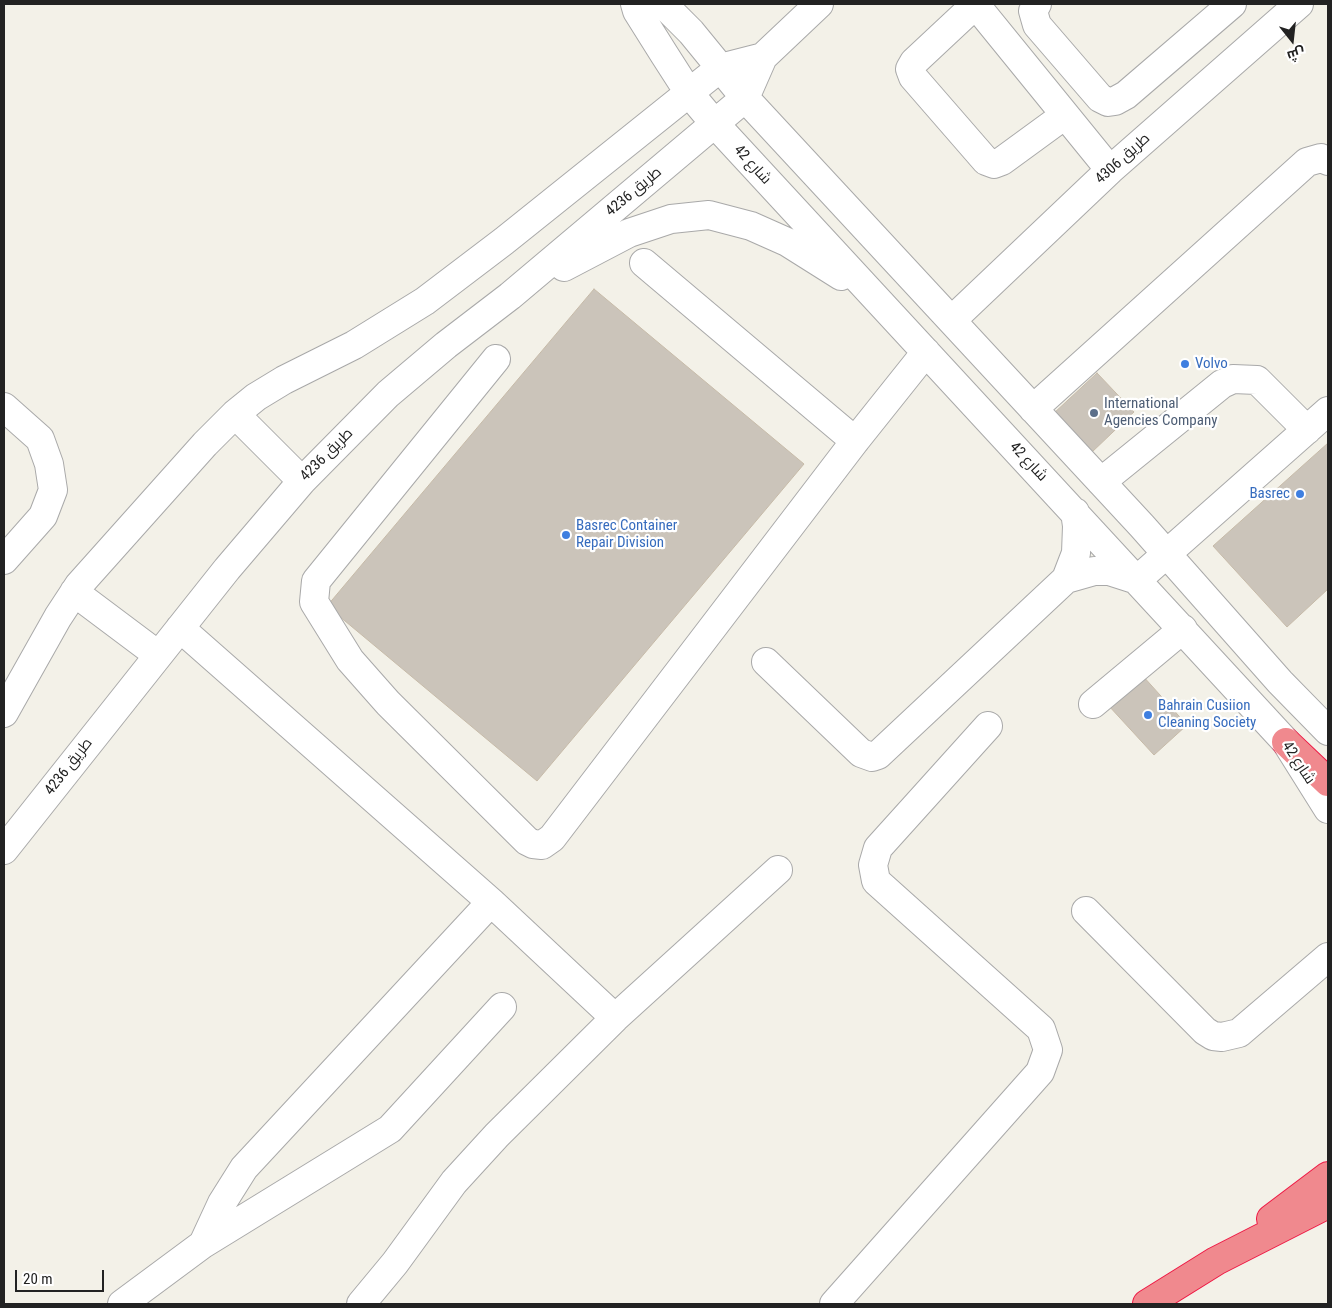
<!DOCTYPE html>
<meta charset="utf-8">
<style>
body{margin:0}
#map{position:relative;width:1332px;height:1308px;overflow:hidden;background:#f3f1e8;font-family:"Roboto Condensed",Cairo,sans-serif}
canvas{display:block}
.frame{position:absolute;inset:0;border:5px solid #222;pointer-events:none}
.north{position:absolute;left:1267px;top:15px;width:50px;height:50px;-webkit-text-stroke:4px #fff;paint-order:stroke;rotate:164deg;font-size:14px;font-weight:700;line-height:20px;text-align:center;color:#222}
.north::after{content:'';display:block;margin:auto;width:18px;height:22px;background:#222;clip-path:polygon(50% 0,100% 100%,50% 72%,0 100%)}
.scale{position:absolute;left:15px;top:1270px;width:89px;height:22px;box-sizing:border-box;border:2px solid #222;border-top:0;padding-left:6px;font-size:15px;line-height:18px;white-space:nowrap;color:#222;-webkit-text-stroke:4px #fff;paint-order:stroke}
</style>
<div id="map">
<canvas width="1332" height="1308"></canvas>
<div class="frame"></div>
<div class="north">ش</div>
<div class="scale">20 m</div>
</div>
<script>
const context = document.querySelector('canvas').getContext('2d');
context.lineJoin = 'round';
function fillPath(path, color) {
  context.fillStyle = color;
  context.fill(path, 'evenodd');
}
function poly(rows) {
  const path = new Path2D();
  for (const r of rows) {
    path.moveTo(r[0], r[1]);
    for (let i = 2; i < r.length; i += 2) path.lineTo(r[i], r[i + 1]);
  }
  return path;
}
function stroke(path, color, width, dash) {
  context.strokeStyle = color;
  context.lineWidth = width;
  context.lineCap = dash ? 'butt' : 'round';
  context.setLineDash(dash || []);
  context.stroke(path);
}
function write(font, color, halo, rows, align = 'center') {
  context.font = font + ' "Roboto Condensed",Cairo,sans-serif';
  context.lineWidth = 4.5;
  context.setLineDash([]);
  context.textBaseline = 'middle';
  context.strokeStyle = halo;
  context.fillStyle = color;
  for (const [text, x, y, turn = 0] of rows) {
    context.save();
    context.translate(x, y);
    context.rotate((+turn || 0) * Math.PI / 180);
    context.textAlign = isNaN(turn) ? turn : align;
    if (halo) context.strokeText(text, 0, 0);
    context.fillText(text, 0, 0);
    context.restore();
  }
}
const building = poly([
 [594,289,804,464,537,781,327,606,594,289],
 [1097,373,1134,412,1091,453,1053,414,1097,373],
 [1328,443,1328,589,1287,627,1213,546,1328,443],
 [1142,675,1187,725,1154,755,1108,705,1142,675]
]);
fillPath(building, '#cbc4ba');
stroke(building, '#c6baa8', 1);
const minor = poly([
 [635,4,637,11,664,54,689,93,715,124,1286,742,1328,809],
 [663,4,691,32,745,98,1142,526,1280,682,1328,731],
 [975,4,1110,170],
 [976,4,914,62,910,69,913,77,986,161,994,164,1002,161,1065,115],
 [1037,4,1033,11,1037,25,1100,98,1108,102,1115,101,1126,95,1232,4],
 [644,263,855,441],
 [564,267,629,233,671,219,709,215,751,226,787,242,841,276],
 [952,320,1110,170,1299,4],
 [496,359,316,581,314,602,350,660,388,703,527,841,533,844,542,845,552,838,855,441,926,352],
 [4,407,40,439,49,464,53,490,43,516,4,560],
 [1033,409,1307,162,1321,158,1328,161],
 [235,414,302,481],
 [1101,482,1222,384,1233,379,1257,380,1307,430],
 [1066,579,1076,553,1077,526,1075,512],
 [1137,580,1328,411],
 [74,592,158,655],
 [180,628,491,902,615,1018],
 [766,662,861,753,872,757,878,755,1066,579,1094,571,1109,571,1137,580],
 [1093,704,1183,629],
 [4,713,58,617,79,585,205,444,235,414,256,397,284,380,354,345,425,301,504,241,720,68,763,57],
 [4,850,227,569,302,481,388,394,446,345,510,296,745,98,763,57,819,4],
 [1086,911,1205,1031,1213,1036,1222,1037,1239,1033,1328,957],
 [203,1244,390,1129,502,1007],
 [122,1304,203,1244,222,1203,244,1168,491,902],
 [361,1304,395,1263,454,1182,497,1135,615,1018,778,870],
 [834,1304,1040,1072,1048,1050,1041,1029,876,881,873,865,878,848,988,726]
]);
const highway = poly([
 [1286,742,1328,782],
 [1271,1219,1328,1176],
 [1147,1304,1216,1261,1328,1204]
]);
stroke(minor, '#a9a9a9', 30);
stroke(highway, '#ee1844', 30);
stroke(minor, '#fff', 28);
stroke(highway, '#f0898e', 28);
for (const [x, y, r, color] of [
 [1185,364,5,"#3f7fe0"],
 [1094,413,5,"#5c6f8a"],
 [1300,494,5,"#3f7fe0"],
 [566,535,5,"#3f7fe0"],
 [1148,715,5,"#3f7fe0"]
]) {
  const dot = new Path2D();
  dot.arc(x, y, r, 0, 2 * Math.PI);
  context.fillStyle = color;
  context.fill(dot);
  stroke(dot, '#fff', 2);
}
write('15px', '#222', '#fff', [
 ["طريق 4306",1123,159,-42],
 ["شارع 42",752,165,48],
 ["طريق 4236",634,192,-40],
 ["طريق 4236",327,455,-45],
 ["شارع 42",1028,462,47],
 ["شارع 42",1298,763,57],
 ["طريق 4236",69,767,-52]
]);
write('15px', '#366cbe', '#fff', [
 ["Volvo",1195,364],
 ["Basrec",1290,494,"right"],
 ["Basrec Container",576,526],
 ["Repair Division",576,543],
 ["Bahrain Cusiion",1158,706],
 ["Cleaning Society",1158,723]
], 'left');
write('15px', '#4e5e75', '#fff', [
 ["International",1104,404],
 ["Agencies Company",1104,421]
], 'left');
</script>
